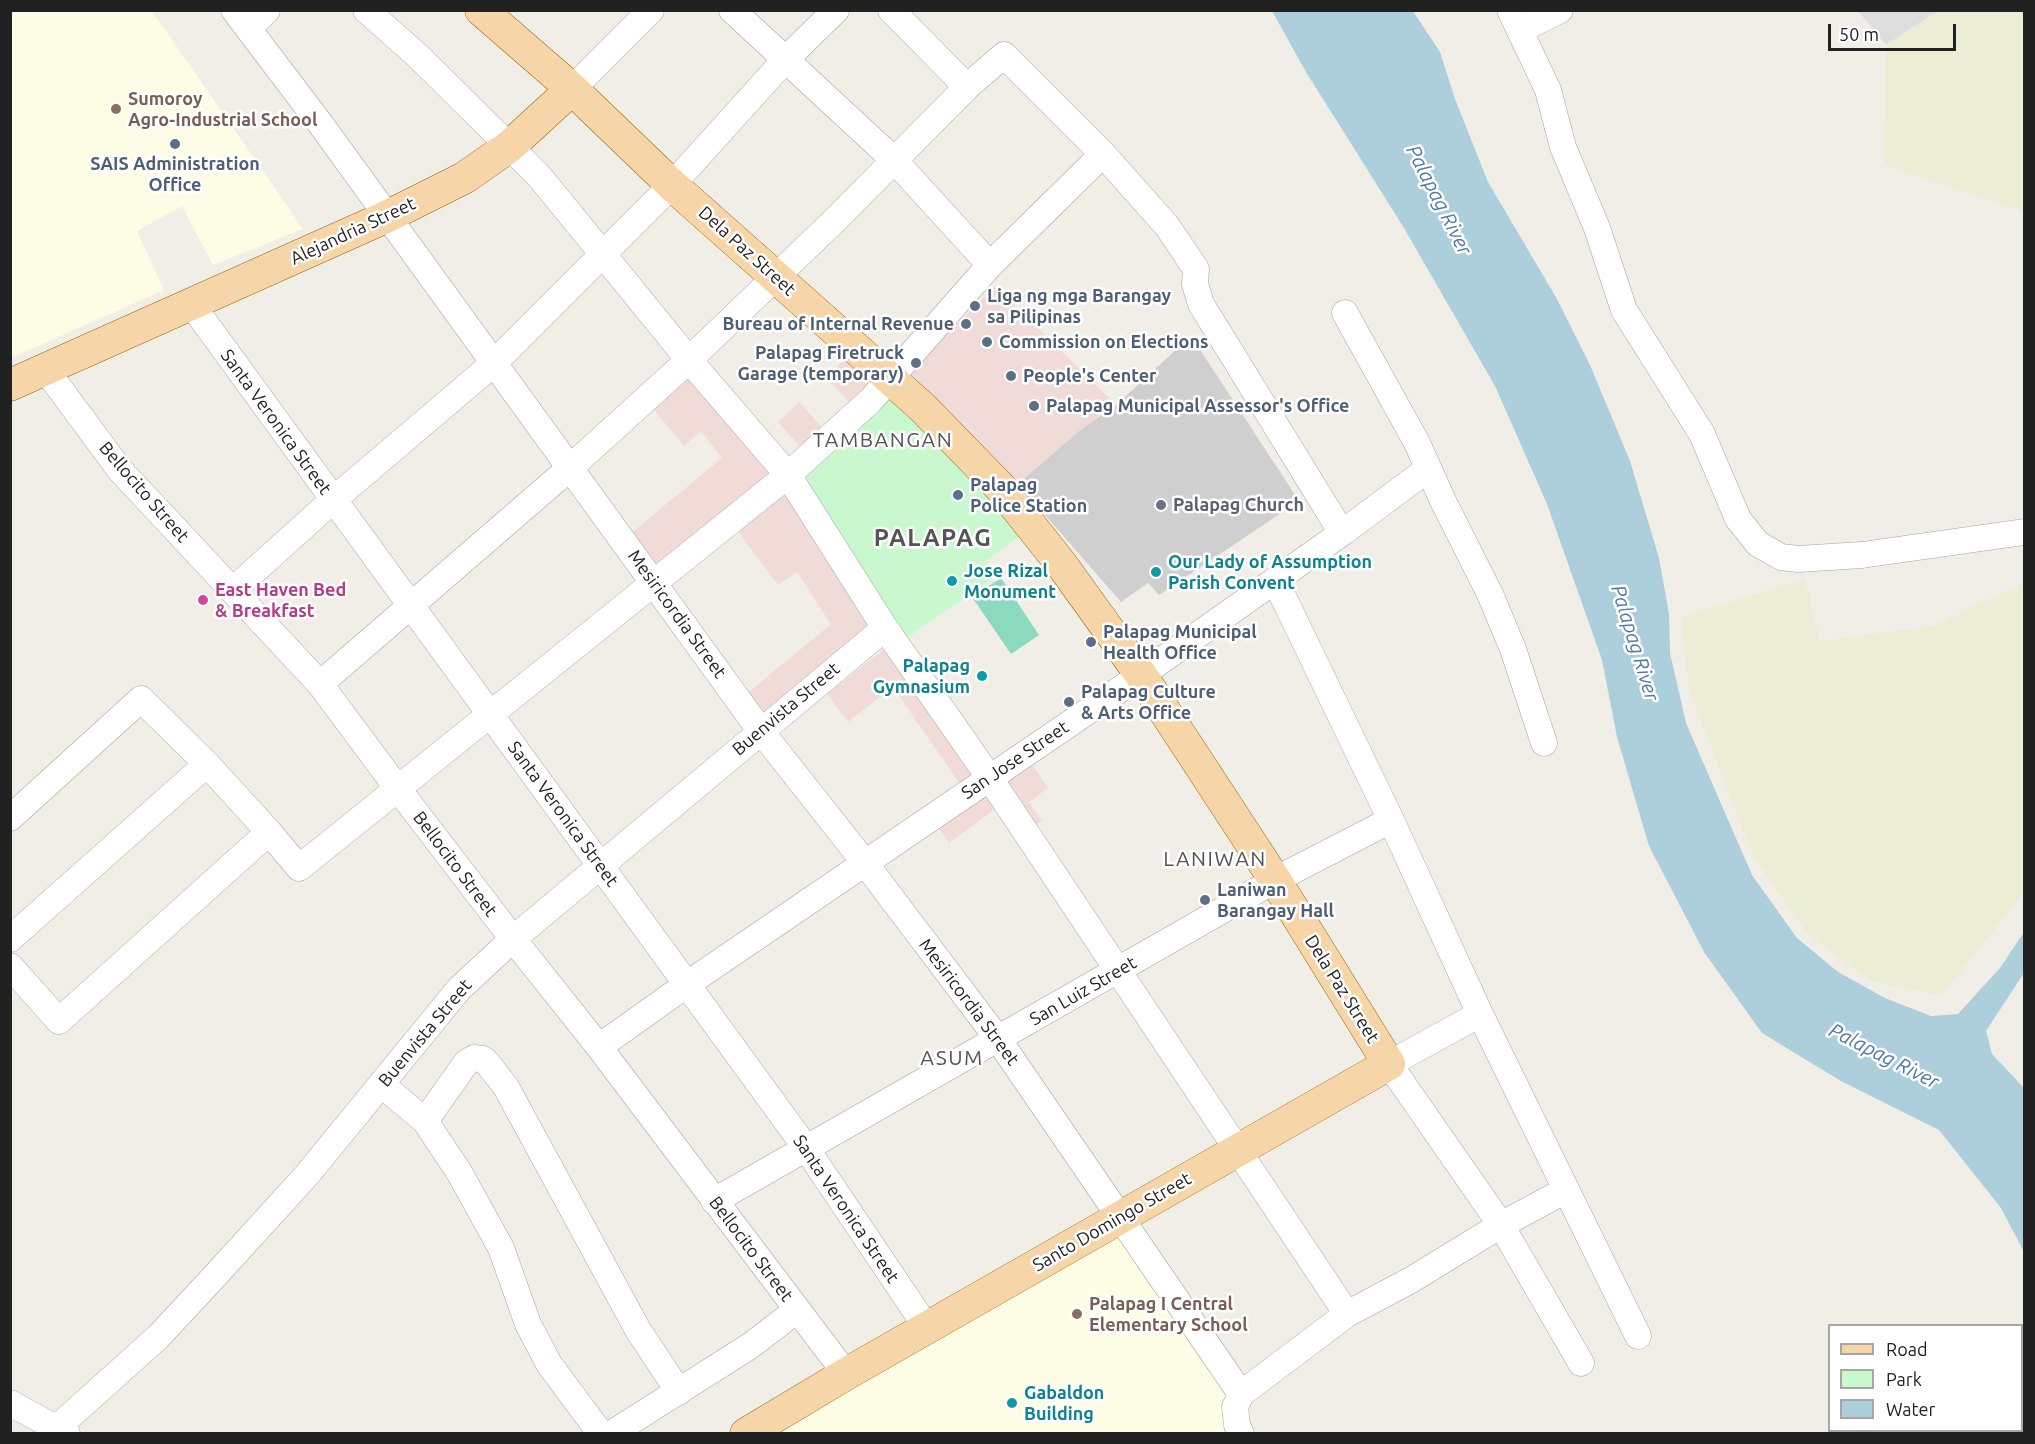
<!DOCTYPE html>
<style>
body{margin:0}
#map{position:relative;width:2035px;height:1444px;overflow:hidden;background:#f1eee8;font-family:Ubuntu,sans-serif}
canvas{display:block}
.frame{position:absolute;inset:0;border:12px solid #212121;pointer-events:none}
.legend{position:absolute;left:1828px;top:1324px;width:195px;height:108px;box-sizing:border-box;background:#fff;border:2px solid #a6a6a6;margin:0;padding:8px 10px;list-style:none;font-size:18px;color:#212121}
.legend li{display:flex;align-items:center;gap:12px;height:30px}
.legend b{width:30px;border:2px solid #a6a6a6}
.scale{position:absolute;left:1828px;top:24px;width:128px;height:27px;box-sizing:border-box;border:3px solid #212121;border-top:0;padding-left:8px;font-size:18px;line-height:21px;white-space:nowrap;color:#212121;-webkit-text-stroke:4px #fff;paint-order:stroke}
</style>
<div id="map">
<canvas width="2035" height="1444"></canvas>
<div class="frame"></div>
<ul class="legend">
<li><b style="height:8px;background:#f6d6a8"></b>Road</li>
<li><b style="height:16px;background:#c9f7ce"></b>Park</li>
<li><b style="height:16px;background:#accfdb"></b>Water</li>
</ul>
<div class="scale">50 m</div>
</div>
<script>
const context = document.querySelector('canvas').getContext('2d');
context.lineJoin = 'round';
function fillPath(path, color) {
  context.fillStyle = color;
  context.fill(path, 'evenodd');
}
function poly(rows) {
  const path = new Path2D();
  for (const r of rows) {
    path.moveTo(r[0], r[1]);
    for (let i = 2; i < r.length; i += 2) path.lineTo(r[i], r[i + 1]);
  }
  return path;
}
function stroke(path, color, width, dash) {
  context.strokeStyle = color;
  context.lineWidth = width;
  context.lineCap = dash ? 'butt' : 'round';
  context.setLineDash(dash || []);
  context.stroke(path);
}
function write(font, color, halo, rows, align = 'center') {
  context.font = font + ' Ubuntu,sans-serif';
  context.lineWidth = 5;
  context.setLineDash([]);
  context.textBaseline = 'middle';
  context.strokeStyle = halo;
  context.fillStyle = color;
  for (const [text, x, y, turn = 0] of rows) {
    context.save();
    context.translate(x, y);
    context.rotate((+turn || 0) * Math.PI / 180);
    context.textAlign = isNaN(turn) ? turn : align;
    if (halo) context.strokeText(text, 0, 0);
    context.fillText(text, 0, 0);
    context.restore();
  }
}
fillPath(poly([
 [1858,11,1938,11,1886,45]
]), '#dfdede');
fillPath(poly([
 [995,286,1116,405,1079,431,1018,484,909,373],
 [847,357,871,383,849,402,826,377],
 [689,373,774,476,656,571,629,535,722,458,701,431,684,446,651,406],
 [799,402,822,427,800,446,778,422],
 [786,488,883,631,766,724,745,695,831,624,797,572,778,585,736,529],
 [891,644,976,772,960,784,893,687,848,722,827,694],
 [1030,762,1048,788,1029,802,1042,821,1033,828,1001,782],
 [986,793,997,808,949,843,938,827]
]), '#f0dbd9');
fillPath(poly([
 [18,11,152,11,303,229,213,265,182,206,137,231,164,290,11,358,10,13],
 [1120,1232,1228,1395,1233,1434,774,1434]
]), '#fdfde5');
fillPath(poly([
 [1191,336,1299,501,1159,595,1148,583,1121,602,1018,484,1079,431,1116,405]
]), '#cfcfcf');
fillPath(poly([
 [1938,11,2024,11,2024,212,1884,165,1886,45],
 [1805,579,1820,641,1933,626,2024,582,2024,893,1941,996,1871,981,1807,933,1753,856,1689,690,1681,617]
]), '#ebeed5');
fillPath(poly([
 [894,393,1023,533,986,561,996,576,906,638,801,476]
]), '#c9f7ce');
fillPath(poly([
 [1001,578,1039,635,1011,654,972,597]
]), '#8cdabe');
fillPath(poly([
 [1272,11,1413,11,1440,52,1455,99,1488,182,1557,299,1590,365,1630,461,1659,558,1669,614,1670,653,1686,723,1752,875,1797,938,1838,972,1885,998,1931,1016,1958,1014,2000,968,2024,932,2024,973,1986,1031,1992,1054,2024,1088,2024,1252,2001,1208,1939,1130,1841,1081,1762,1033,1704,952,1649,846,1617,737,1602,660,1547,504,1495,386,1404,228,1306,72]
]), '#accfdb');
const minor = poly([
 [234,10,322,126,760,730,865,863,998,1039,1241,1394],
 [366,10,419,57,539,176,689,360,788,475,885,628,989,777,1347,1314],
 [732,10,894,160,990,265],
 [891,10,967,87],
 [1510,10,1548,90,1563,147,1597,228,1624,310,1702,434,1738,519,1758,544,1781,557,1798,559,1862,555,2024,532],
 [249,28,267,10],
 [1520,30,1560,10],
 [572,89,651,10],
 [192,305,806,1148,927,1328],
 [1345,313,1417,443,1444,503,1490,594,1513,649,1544,743],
 [46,370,120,470,320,684,398,789,513,939,599,1047,846,1374],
 [1275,580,1391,820,1480,1014,1638,1336],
 [233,590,333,500,493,364,672,185,785,60,836,10],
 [320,684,571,467,689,360,834,221,967,87,1004,55,1103,154,1167,226,1196,269,1195,284,1201,304,1342,533],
 [10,818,141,699,207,764,269,832,299,868,788,475,871,400,990,265,1103,154],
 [10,939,207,764],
 [10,966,59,1021,269,832],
 [1480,1014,1389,1064,1501,1225,1581,1363],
 [599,1047,686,985,1141,675,1342,533,1428,469],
 [382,1085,425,1121,459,1172,501,1248,528,1324,549,1364,601,1434],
 [425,1121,466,1063,474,1058,483,1059,488,1064,506,1087,638,1330,679,1392],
 [714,1201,1275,880,1391,820],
 [10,1403,67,1434],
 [50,1434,158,1337,213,1278,306,1176,459,989,513,939,885,628],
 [611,1434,750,1346,797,1310],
 [1241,1434,1237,1425,1235,1407,1241,1394,1347,1314,1411,1280,1501,1225,1566,1190]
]);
const major = poly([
 [481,10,572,89,672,185,922,407,1000,487,1062,565,1141,675,1275,880,1389,1064,846,1374,746,1434],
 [10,385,386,217,464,178,510,146,572,89]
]);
stroke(minor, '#a5a5a5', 27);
stroke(major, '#946a0a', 33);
stroke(minor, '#fff', 26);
stroke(major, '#f6d6a8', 32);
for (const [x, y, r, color] of [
 [116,109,6,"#8d6e63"],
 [175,144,6,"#5c6f8a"],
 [975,306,6,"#5c6f8a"],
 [966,324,6,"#5c6f8a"],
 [987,342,6,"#5c6f8a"],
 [916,363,6,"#5c6f8a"],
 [1011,376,6,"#5c6f8a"],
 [1034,406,6,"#5c6f8a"],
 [958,495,6,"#5c6f8a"],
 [1161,505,6,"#6b7280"],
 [1156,572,6,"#0f9aa8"],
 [952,581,6,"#0f9aa8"],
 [203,600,6,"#d1479c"],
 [1091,642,6,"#5c6f8a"],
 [982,676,6,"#0f9aa8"],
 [1069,702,6,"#5c6f8a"],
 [1205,900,6,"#5c6f8a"],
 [1077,1314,6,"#8d6e63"],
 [1012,1403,6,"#0f9aa8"]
]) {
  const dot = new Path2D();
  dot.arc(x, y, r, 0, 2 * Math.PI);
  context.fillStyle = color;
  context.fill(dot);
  stroke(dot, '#fff', 2);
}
write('bold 18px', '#785e54', '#fff', [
 ["Sumoroy",128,99],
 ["Agro-Industrial School",128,120],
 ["Palapag I Central",1089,1304],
 ["Elementary School",1089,1325]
], 'left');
write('bold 18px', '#4e5e75', '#fff', [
 ["SAIS Administration",175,164,"center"],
 ["Office",175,185,"center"],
 ["Liga ng mga Barangay",987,296],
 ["sa Pilipinas",987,317],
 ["Bureau of Internal Revenue",954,324,"right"],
 ["Commission on Elections",999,342],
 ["Palapag Firetruck",904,353,"right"],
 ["Garage (temporary)",904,374,"right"],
 ["People's Center",1023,376],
 ["Palapag Municipal Assessor's Office",1046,406],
 ["Palapag",970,485],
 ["Police Station",970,506],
 ["Palapag Municipal",1103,632],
 ["Health Office",1103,653],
 ["Palapag Culture",1081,692],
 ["& Arts Office",1081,713],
 ["Laniwan",1217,890],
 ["Barangay Hall",1217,911]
], 'left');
write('18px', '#212121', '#fff', [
 ["Alejandria Street",353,231,-25],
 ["Dela Paz Street",747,251,42],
 ["Santa Veronica Street",276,422,54],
 ["Bellocito Street",144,492,49],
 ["Mesiricordia Street",677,614,54],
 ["Buenvista Street",786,709,-40],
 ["San Jose Street",1015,760,-34],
 ["Santa Veronica Street",563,814,54],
 ["Bellocito Street",455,864,53],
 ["Dela Paz Street",1342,989,58],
 ["San Luiz Street",1083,991,-30],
 ["Mesiricordia Street",969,1002,53],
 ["Buenvista Street",425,1033,-50],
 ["Santa Veronica Street",846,1209,56],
 ["Santo Domingo Street",1112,1222,-30],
 ["Bellocito Street",751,1249,53]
]);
write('bold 18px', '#5b616d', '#fff', [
 ["Palapag Church",1173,505]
], 'left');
write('bold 18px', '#0d838f', '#fff', [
 ["Our Lady of Assumption",1168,562],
 ["Parish Convent",1168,583],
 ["Jose Rizal",964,571],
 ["Monument",964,592],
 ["Palapag",970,666,"right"],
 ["Gymnasium",970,687,"right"],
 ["Gabaldon",1024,1393],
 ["Building",1024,1414]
], 'left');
write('bold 18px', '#b23c85', '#fff', [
 ["East Haven Bed",215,590],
 ["& Breakfast",215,611]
], 'left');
write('italic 20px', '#4f78a4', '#fff', [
 ["Palapag River",1439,200,63],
 ["Palapag River",1635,643,73],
 ["Palapag River",1884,1056,27]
]);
context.letterSpacing = '1.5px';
write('21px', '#545454', '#fff', [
 ["TAMBANGAN",883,440],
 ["LANIWAN",1215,859],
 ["ASUM",952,1058]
]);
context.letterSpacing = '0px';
context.letterSpacing = '1.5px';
write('bold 24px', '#545454', '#fff', [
 ["PALAPAG",933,538]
]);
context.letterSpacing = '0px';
</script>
